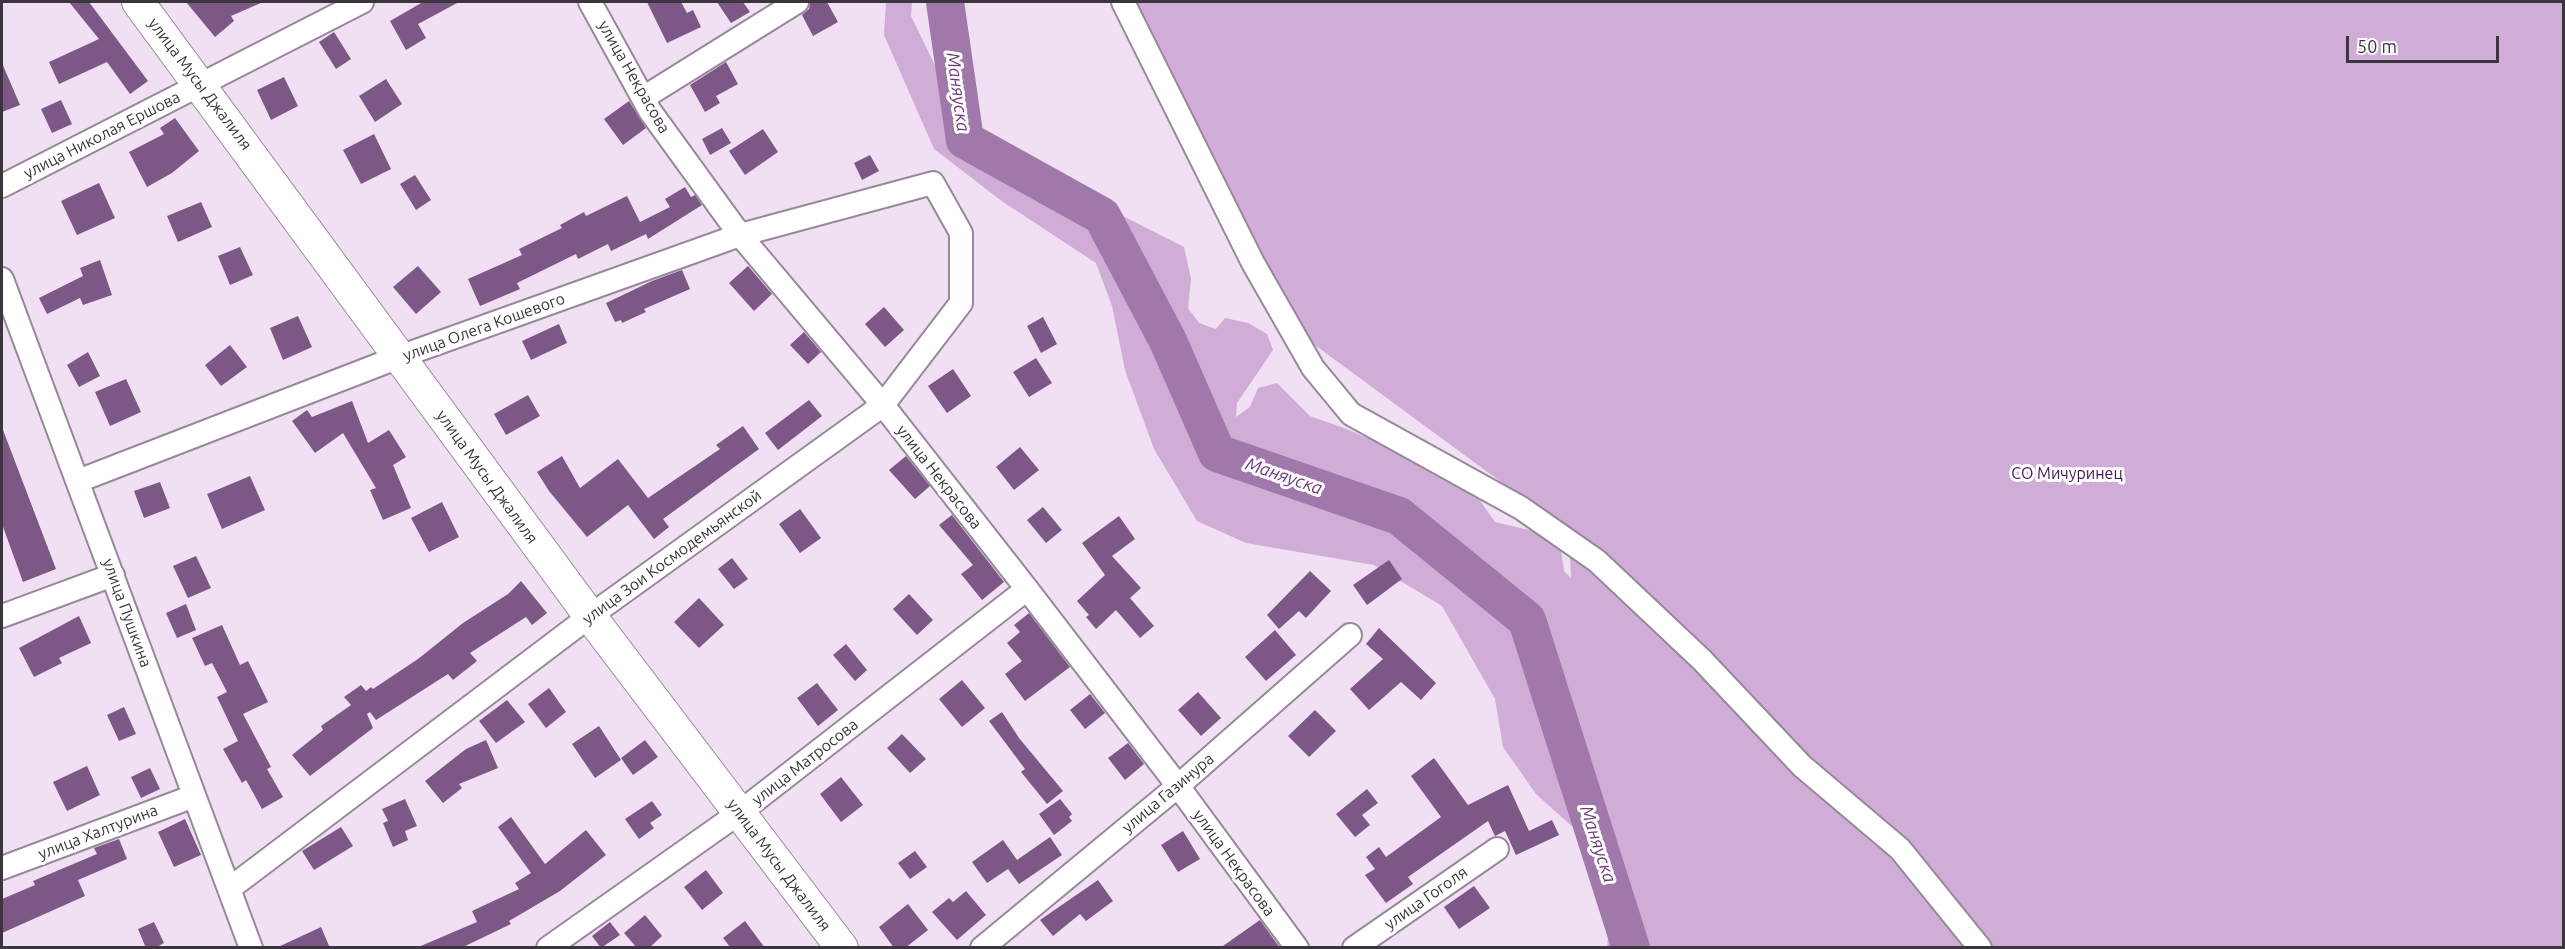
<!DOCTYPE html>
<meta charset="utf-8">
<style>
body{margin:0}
#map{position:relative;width:2565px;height:949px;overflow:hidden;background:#f1e0f4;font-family:Ubuntu,sans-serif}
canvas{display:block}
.frame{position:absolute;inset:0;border:3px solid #3b353d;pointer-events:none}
.scale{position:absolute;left:2346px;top:36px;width:153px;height:27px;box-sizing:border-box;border:3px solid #3b353d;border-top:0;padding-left:8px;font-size:18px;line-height:21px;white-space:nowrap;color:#3b353d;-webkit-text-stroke:4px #fff;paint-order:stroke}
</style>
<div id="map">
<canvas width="2565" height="949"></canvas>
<div class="frame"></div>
<div class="scale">50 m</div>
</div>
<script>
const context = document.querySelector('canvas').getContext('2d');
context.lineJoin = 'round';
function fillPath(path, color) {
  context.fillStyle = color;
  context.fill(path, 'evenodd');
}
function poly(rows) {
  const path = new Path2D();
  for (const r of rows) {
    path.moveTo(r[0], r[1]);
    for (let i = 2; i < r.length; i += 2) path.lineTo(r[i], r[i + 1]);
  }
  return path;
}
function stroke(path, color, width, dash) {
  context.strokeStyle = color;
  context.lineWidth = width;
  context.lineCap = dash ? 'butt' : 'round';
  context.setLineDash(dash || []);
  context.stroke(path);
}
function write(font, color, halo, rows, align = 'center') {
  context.font = font + ' Ubuntu,sans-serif';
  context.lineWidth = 6;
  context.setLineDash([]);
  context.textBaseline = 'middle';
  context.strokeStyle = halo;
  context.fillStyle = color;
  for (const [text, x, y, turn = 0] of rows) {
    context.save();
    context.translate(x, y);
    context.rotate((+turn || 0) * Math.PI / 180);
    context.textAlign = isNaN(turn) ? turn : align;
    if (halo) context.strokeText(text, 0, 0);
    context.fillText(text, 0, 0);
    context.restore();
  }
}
fillPath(poly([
 [886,2,912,2,911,16,945,86,950,104,977,134,1008,158,1184,247,1191,279,1188,308,1199,323,1216,329,1225,318,1248,323,1267,334,1273,350,1237,403,1236,417,1250,407,1258,388,1277,383,1310,416,1344,428,1437,468,1479,499,1495,522,1533,531,1561,550,1564,571,1571,578,1569,532,1308,340,1118,2,2563,2,2563,947,1607,947,1615,865,1536,794,1503,747,1495,699,1442,606,1374,565,1246,543,1197,521,1154,449,1125,370,1112,306,1096,263,1003,202,934,149,884,35]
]), '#cfadd7');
stroke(poly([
 [945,2,965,140,1102,216,1168,341,1217,453,1399,516,1527,620,1631,948]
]), '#a078a9', 38);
fillPath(poly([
 [69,2,89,2,148,81,130,94,107,62,59,84,49,62,99,39],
 [186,2,263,2,231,16,234,21,215,37],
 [423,2,459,2,418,24,426,38,406,50,390,21],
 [647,2,681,2,687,13,693,10,701,27,667,43],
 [717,2,743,2,750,12,731,23],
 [810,2,827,2,838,22,813,36,802,15,809,9],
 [334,32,351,59,336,69,319,42],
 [726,62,738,84,716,96,720,103,705,112,690,85],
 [2,63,20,105,2,112],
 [284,77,298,106,271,120,257,90],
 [386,79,402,104,375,122,359,96],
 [61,100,72,124,52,133,41,109],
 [629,101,646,128,623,145,604,119],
 [175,118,199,151,172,173,147,187,129,152,164,134,160,128],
 [722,128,731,143,710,155,702,139],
 [763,129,778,152,745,175,729,151],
 [374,134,391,169,361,184,343,150],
 [870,155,879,171,862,180,854,163],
 [415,175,431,200,416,210,400,184],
 [99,183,115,218,77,235,61,201],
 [685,187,691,197,695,195,702,205,648,239,646,234,611,251,608,244,578,259,576,254,517,283,520,289,480,306,468,279,522,255,519,249,562,228,560,225,584,212,586,216,627,196,640,222,670,207,665,199],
 [201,202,212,227,178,242,167,216],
 [240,247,253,275,230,285,218,256],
 [100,260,112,295,83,305,80,298,47,314,39,298,83,276,80,268],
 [418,266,441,292,416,314,393,287],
 [748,266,772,294,754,311,729,283],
 [682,270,690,289,644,309,646,312,622,323,621,320,615,322,606,303,652,281],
 [884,307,904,330,885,347,865,324],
 [298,316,312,347,283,360,270,328],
 [1043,317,1057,344,1041,353,1027,326],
 [559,324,567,343,531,360,522,341],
 [804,332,821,352,808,364,790,345],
 [230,345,247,367,221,386,205,365],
 [88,352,100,376,79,387,67,365],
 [1036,358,1052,383,1029,397,1013,372],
 [953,369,971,396,947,413,928,386],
 [126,379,141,412,110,426,95,392],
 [528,395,540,416,506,435,494,414],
 [809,400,822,416,778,450,765,433],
 [352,401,368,443,389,430,406,457,393,465,411,508,383,520,370,490,376,488,343,433,315,453,292,421,307,410,312,417],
 [743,426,759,449,663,519,669,527,654,539,628,505,587,537,549,491,537,472,562,456,580,488,618,459,648,498,720,449,716,445],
 [3,430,56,569,23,582,2,524],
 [1020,447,1039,470,1014,490,996,467],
 [906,456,930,486,915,499,889,470],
 [250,476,265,510,222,529,207,494],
 [160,482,170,508,144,518,134,491],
 [442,502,459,537,429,552,411,518],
 [1043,507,1062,530,1046,543,1027,520],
 [800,509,821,538,800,553,779,524],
 [952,515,1004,582,982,600,961,574,973,565,939,525],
 [1119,516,1135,539,1112,556,1141,588,1130,598,1154,626,1140,638,1116,610,1096,629,1086,617,1089,615,1077,601,1105,575,1082,543],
 [196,556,211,588,188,598,173,566],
 [732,558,748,579,734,589,718,569],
 [1389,560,1402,579,1367,605,1353,585],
 [1310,571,1331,591,1306,618,1299,611,1279,629,1267,615],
 [521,581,547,613,532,625,526,617,470,653,477,661,453,680,448,674,376,720,370,712,367,714,373,728,310,776,292,755,323,730,321,726,351,705,344,697,361,685,366,691,371,687,373,689,418,659,463,623,508,594],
 [909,594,933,620,917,635,893,609],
 [699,598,724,625,699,648,674,622],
 [186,604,196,630,177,638,166,613],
 [1029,613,1070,667,1025,701,1005,674,1022,661,1007,643,1020,632,1014,625],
 [79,616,91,643,59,658,62,663,34,677,19,648],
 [222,625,240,665,248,661,268,702,243,714,271,767,267,769,283,797,262,809,246,780,242,783,223,749,238,741,217,697,227,692,212,663,205,666,192,638],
 [1379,628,1436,683,1421,700,1401,682,1369,710,1350,689,1383,659,1366,644],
 [1275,630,1296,655,1266,681,1245,657],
 [846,644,867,670,855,681,833,655],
 [962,680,985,708,962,727,939,699],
 [817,683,838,710,818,726,797,698],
 [549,688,566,712,546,728,528,704],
 [1198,692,1221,718,1201,736,1178,710],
 [1090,694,1105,713,1085,729,1070,710],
 [507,700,525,722,496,743,479,721],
 [124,707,136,734,119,741,107,715],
 [1315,710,1336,731,1309,757,1288,736],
 [1002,712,1019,738,1063,791,1047,804,1021,772,1025,769,989,721],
 [599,726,621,760,595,778,572,744],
 [902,734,926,759,910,773,887,748],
 [486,740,498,768,459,784,462,788,443,803,425,781,466,749],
 [645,740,658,757,633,775,621,758],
 [1128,743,1144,764,1125,780,1108,758],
 [1434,758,1468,805,1508,785,1529,831,1552,820,1559,835,1516,855,1505,831,1495,836,1488,821,1408,877,1413,884,1386,903,1365,875,1375,869,1366,857,1379,847,1386,857,1441,817,1411,776],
 [87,766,100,795,67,811,53,782],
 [150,768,160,789,141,798,131,777],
 [841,777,863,805,841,822,820,794],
 [1367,789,1378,803,1362,815,1370,825,1355,837,1336,814],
 [405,799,417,826,405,831,408,840,393,847,383,823,388,821,382,809],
 [1060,799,1072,814,1069,817,1072,821,1054,835,1039,814],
 [652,801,662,815,650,823,654,828,639,839,625,819],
 [511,817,545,864,586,830,606,855,560,891,509,921,511,924,461,948,416,948,477,922,472,911,519,889,515,883,531,873,498,827],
 [185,819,201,855,174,867,158,832],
 [341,827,353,846,314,870,302,851],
 [1183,831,1200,859,1178,872,1161,845],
 [1050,837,1062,855,1019,884,1008,869,987,883,972,862,1003,840,1017,860],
 [119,839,127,859,78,880,85,896,2,933,2,899,35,885,33,881,97,854,94,848],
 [915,851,927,867,910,879,898,863],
 [706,870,723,893,702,910,684,887],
 [1098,880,1113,901,1086,921,1080,914,1053,936,1040,920],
 [1474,886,1490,908,1459,929,1444,907],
 [966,891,986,915,957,940,932,912,949,898,953,902],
 [908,904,928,930,905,948,894,948,879,927],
 [645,915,662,936,649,948,637,948,624,933],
 [1260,920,1280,948,1220,948],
 [745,921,765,948,731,948,723,938],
 [154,922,164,943,155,948,146,948,138,929],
 [610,922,620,935,601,948,592,936],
 [321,927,330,948,276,948]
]), '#7d5786');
const street = poly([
 [590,2,650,111,740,235,883,405,1027,589,1178,786,1297,948],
 [1123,2,1253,263,1313,368,1351,414,1521,508,1597,561,1702,660,1802,766,1900,849,1980,948],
 [643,98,797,2],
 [2,186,362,2],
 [2,279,251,948],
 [78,481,399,357,740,235,933,183,961,233,961,303,883,405,590,616,229,889],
 [2,616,113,575],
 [2,868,194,796],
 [548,948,739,813,1027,589],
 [982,948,1178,786,1350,635],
 [1354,948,1497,849]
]);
const secondary = poly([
 [138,2,590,616,842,948]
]);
stroke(street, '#97889a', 26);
stroke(secondary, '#97889a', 34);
stroke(street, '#fff', 22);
stroke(secondary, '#fff', 32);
write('16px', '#3b353d', '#fff', [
 ["улица Некрасова",634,77,60],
 ["улица Мусы Джалиля",200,84,53],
 ["улица Николая Ершова",102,135,-27],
 ["улица Олега Кошевого",484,327,-20],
 ["улица Мусы Джалиля",487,477,54],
 ["улица Некрасова",939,477,52],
 ["улица Зои Космодемьянской",672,557,-36],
 ["улица Пушкина",127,613,70],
 ["улица Матросова",805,762,-38],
 ["улица Газинура",1168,793,-40],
 ["улица Халтурина",98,832,-21],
 ["улица Некрасова",1234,863,54],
 ["улица Мусы Джалиля",779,865,53],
 ["улица Гоголя",1426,898,-35]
]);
write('16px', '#491654', '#fff', [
 ["СО Мичуринец",2067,474]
]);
write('italic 18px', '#6e3a7a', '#fff', [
 ["Маняуска",958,92,82],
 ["Маняуска",1284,476,19],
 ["Маняуска",1598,844,72]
]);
</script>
